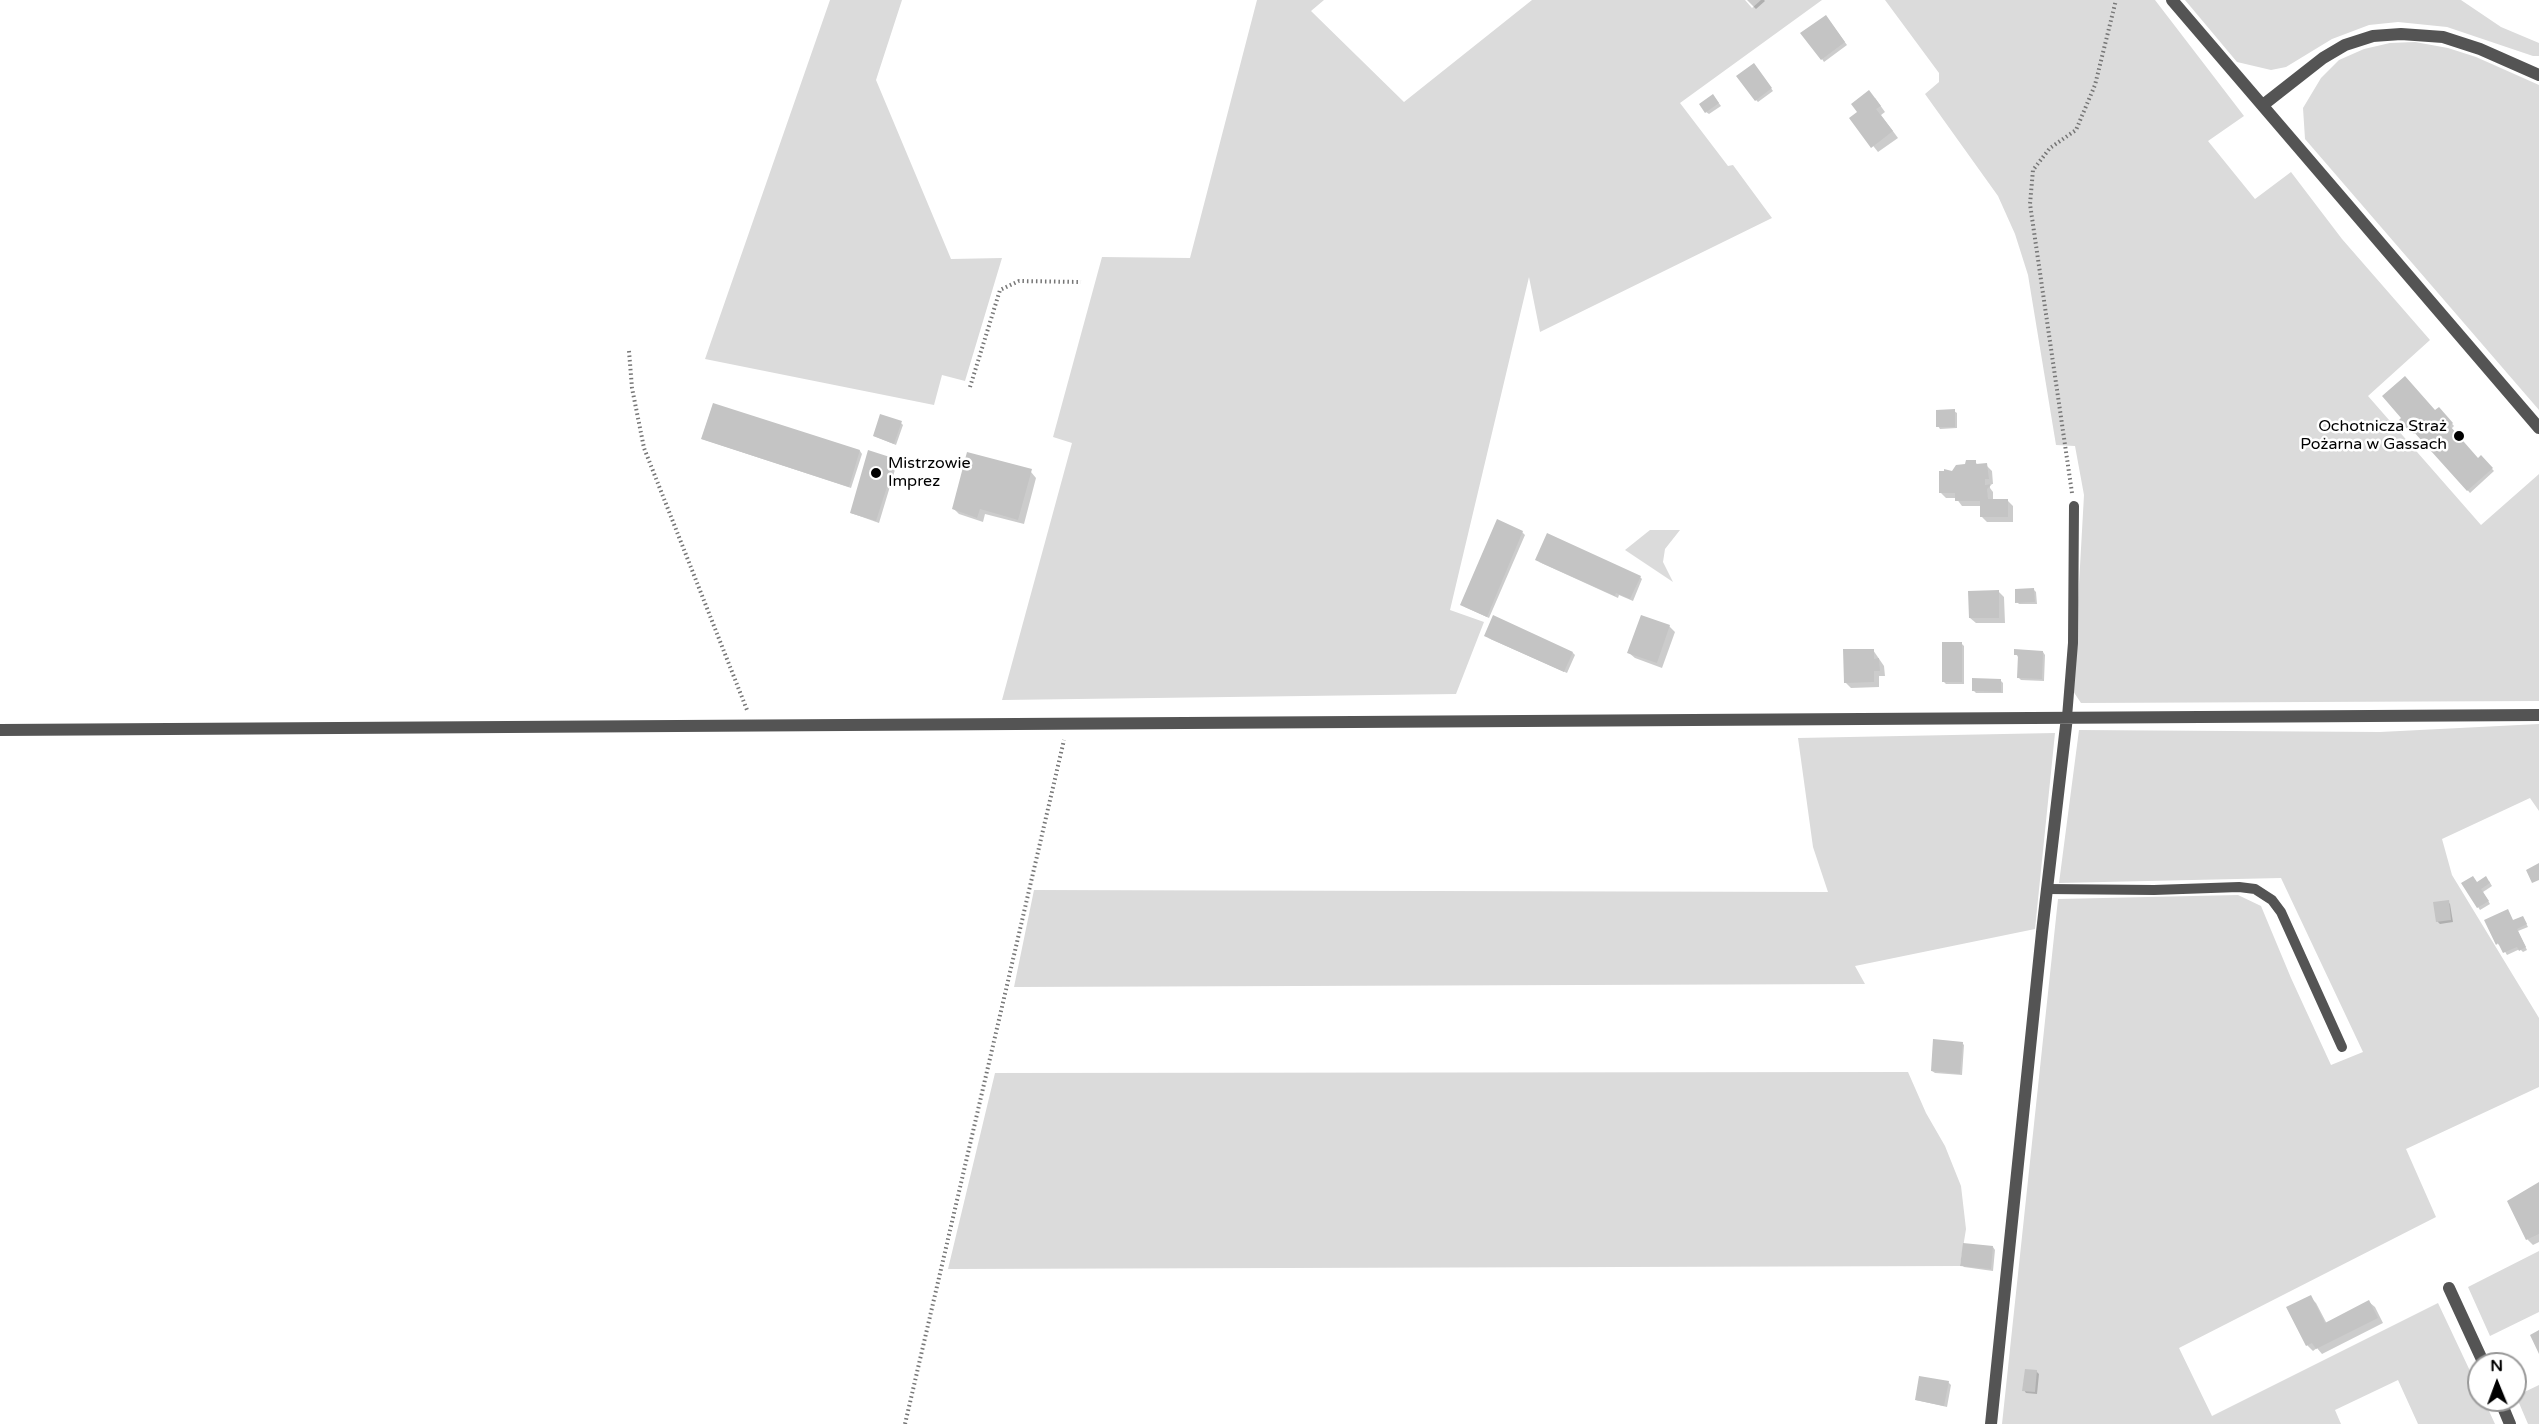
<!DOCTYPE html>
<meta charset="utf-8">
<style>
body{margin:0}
#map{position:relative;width:2539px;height:1424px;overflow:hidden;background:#fff;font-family:"Varela Round",sans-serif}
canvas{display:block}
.north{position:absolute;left:2467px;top:1352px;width:60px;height:60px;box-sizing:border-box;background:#fff;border:2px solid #999;border-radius:50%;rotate:359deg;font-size:16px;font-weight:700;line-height:24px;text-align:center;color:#000}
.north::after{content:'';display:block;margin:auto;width:21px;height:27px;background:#000;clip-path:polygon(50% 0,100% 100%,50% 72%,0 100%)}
</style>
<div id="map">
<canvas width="2539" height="1424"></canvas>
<div class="north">N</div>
</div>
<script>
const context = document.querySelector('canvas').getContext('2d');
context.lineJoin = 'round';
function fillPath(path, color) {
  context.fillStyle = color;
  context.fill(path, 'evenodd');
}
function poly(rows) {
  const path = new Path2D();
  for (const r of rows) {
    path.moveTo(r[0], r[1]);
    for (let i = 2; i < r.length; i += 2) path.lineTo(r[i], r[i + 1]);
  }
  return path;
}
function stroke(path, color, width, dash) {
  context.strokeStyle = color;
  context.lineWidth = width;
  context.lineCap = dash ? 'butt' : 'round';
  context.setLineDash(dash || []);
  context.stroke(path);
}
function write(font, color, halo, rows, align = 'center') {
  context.font = font + ' "Varela Round",sans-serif';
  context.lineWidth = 5;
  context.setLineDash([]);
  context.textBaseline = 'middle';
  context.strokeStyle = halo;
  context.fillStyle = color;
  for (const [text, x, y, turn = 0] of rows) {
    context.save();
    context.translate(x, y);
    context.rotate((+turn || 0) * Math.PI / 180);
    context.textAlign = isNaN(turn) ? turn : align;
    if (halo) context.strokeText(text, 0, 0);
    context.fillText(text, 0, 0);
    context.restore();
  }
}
fillPath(poly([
 [830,0,902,0,876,80,951,259,1002,258,965,381,942,375,934,405,705,359],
 [1257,0,1324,0,1311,11,1404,102,1532,0,1745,0,1752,8,1761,0,1822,0,1680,103,1728,166,1733,165,1772,218,1540,332,1529,277,1450,610,1484,622,1456,694,1002,700,1072,443,1053,437,1102,257,1190,258],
 [1885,0,2155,0,2244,116,2208,141,2255,199,2291,172,2342,239,2430,340,2368,396,2481,525,2539,474,2539,701,2081,703,2073,691,2084,495,2075,446,2056,445,2028,275,2015,234,1998,196,1925,94,1939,82,1939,73],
 [2185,0,2461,0,2501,27,2539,43,2539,56,2533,56,2447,27,2398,22,2369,25,2332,39,2286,67,2271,70,2237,62],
 [2415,42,2448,48,2476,57,2539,85,2539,410,2305,139,2303,108,2321,78,2339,60,2364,49,2390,43],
 [1650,530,1680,530,1665,549,1663,562,1673,582,1625,550],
 [2539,724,2539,811,2530,798,2442,839,2452,875,2539,1018,2539,1087,2406,1149,2436,1217,2179,1348,2212,1416,2438,1303,2479,1390,2479,1400,2484,1400,2495,1424,2418,1424,2398,1380,2335,1410,2341,1424,2002,1424,2058,899,2238,895,2261,906,2291,978,2331,1065,2363,1052,2281,878,2059,883,2079,730,2380,732],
 [2055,733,2035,929,1855,966,1865,984,1014,987,1034,890,1828,892,1813,847,1798,738],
 [1908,1072,1926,1113,1945,1146,1961,1186,1966,1229,1960,1266,948,1269,995,1073],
 [2539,1251,2539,1312,2490,1336,2468,1287],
 [2539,1385,2539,1424,2528,1424,2516,1396]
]), '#dbdbdb');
fillPath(poly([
 [1747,0,1764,0,1765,1,1756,9],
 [1828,19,1847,45,1824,62,1822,59],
 [1756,67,1773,91,1758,102,1756,100],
 [1715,98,1721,106,1709,114,1706,112],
 [1875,98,1885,112,1881,115,1898,138,1878,152,1851,118],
 [2439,409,2454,426,2451,429,2478,460,2481,457,2494,471,2470,493,2417,432,2414,434,2401,420,2435,412],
 [1954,411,1957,413,1957,428,1940,429,1938,426],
 [901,423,903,425,896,445,874,436],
 [702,439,860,451,862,454,851,488],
 [869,452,897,463,879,523,851,513],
 [1975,462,1978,465,1986,465,1992,471,1993,484,1990,484,1990,488,1993,492,1993,501,2008,501,2013,506,2013,522,1987,522,1982,517,1982,506,1962,506,1956,498,1946,498,1941,493,1953,473],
 [1031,472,1036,478,1024,524,985,514,983,522,959,514,954,509],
 [1522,532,1525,535,1489,618,1465,607,1462,605],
 [1539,562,1640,577,1642,579,1633,601,1619,595,1618,598],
 [2034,590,2036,592,2037,604,2019,604,2017,602],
 [1998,591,2004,597,2005,623,1976,623,1970,618],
 [1669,626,1675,632,1662,668,1635,658,1629,653],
 [1488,638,1573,653,1575,655,1567,673],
 [1961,643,1964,646,1964,684,1946,684,1943,681],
 [1873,650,1884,666,1885,676,1879,676,1879,687,1851,688,1845,682],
 [2043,652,2045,655,2044,681,2021,680,2018,677,2018,657,2016,654],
 [2001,681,2003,683,2003,693,1976,693,1974,691],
 [2489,881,2492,886,2483,892,2490,904,2480,910,2463,884],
 [2448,902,2450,904,2453,922,2440,924,2437,921],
 [2523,917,2528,927,2518,931,2527,950,2523,952,2520,949,2507,955,2501,945,2497,944,2514,922],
 [1962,1043,1964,1045,1962,1075,1935,1073,1932,1071],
 [2539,1185,2539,1242,2533,1245,2527,1239],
 [1993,1247,1995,1250,1993,1271,1964,1267,1962,1265],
 [2310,1297,2316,1303,2327,1324,2369,1302,2375,1307,2383,1323,2322,1354,2317,1348,2313,1351,2307,1345],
 [2036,1371,2039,1374,2037,1394,2026,1393,2024,1390],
 [1948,1382,1951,1385,1947,1407,1916,1400]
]), '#0003');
fillPath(poly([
 [1826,15,1845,42,1821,60,1800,33],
 [1754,63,1772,88,1755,101,1736,76],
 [1869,90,1881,106,1876,109,1893,131,1871,148,1849,118,1857,112,1851,104],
 [1713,94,1719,103,1705,113,1699,104],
 [2405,376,2435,410,2439,407,2453,423,2450,426,2478,458,2481,455,2493,468,2467,491,2413,431,2411,433,2399,420,2401,418,2382,396],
 [713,403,860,450,849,487,701,439],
 [1955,409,1955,427,1936,427,1936,410],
 [880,414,902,421,894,444,873,436],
 [868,450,896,459,876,521,850,513],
 [967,452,1032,469,1018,520,980,509,977,518,952,509],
 [1966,460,1976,460,1976,464,1987,463,1989,479,1985,479,1985,485,1992,484,1987,489,1988,499,2008,499,2008,517,1980,517,1980,501,1955,501,1955,493,1939,493,1939,471,1944,471,1944,469,1952,471,1956,465,1965,464],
 [1497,519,1523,531,1487,617,1460,605],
 [1547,533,1641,576,1630,599,1616,593,1615,596,1535,560],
 [2034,588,2035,602,2015,603,2015,589],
 [1999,590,1999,618,1969,618,1968,591],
 [1493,615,1573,652,1564,672,1484,636],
 [1641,615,1670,625,1657,663,1627,653],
 [1942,642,1962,642,1962,682,1942,682],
 [1843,649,1874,649,1874,659,1879,658,1880,671,1874,671,1874,682,1844,683],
 [2014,649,2043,651,2042,679,2017,678,2018,655,2014,655],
 [1972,678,2001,679,2001,692,1972,691],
 [2539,863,2539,880,2532,883,2526,870],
 [2473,876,2477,882,2486,876,2490,883,2481,889,2489,901,2477,908,2461,883],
 [2449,900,2451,920,2436,922,2433,902],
 [2508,909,2513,920,2523,916,2527,924,2517,929,2526,947,2519,951,2517,947,2503,953,2498,943,2496,945,2484,920],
 [1933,1039,1963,1042,1960,1074,1931,1071],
 [2539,1182,2539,1234,2526,1240,2507,1201],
 [1963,1243,1993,1246,1991,1269,1960,1266],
 [2311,1295,2325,1323,2369,1300,2378,1318,2316,1349,2312,1343,2306,1346,2286,1307],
 [2539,1330,2539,1354,2530,1335],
 [2025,1369,2037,1370,2035,1392,2022,1391],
 [1919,1376,1949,1381,1944,1406,1915,1400]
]), '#c4c4c4');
stroke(poly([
 [629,351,632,388,644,448,747,710],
 [970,387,1000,290,1019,281,1081,282],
 [2072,493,2030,204,2033,170,2050,148,2076,130,2095,85,2116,0],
 [905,1424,1064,740]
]), '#767676', 4, [1.5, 3]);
stroke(poly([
 [2067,717,2073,643,2074,506],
 [2047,889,2154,890,2239,887,2255,889,2272,900,2281,912,2342,1047]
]), '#545454', 10);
stroke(poly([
 [2172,0,2539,428],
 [2263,105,2323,58,2345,45,2373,36,2401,34,2443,37,2480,49,2539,75],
 [0,730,2539,715],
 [2449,1288,2484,1364],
 [2500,1400,2510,1424],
 [1991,1424,2042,932,2067,717]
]), '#545454', 12);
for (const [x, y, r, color] of [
 [2459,436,6,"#000"],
 [876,473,6,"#000"]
]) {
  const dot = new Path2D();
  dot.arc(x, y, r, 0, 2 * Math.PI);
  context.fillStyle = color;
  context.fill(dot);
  stroke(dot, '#fff', 2);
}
write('16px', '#000', '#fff', [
 ["Ochotnicza Straż",2447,427],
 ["Pożarna w Gassach",2447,445],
 ["Mistrzowie",888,464,"left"],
 ["Imprez",888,482,"left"]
], 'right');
</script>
